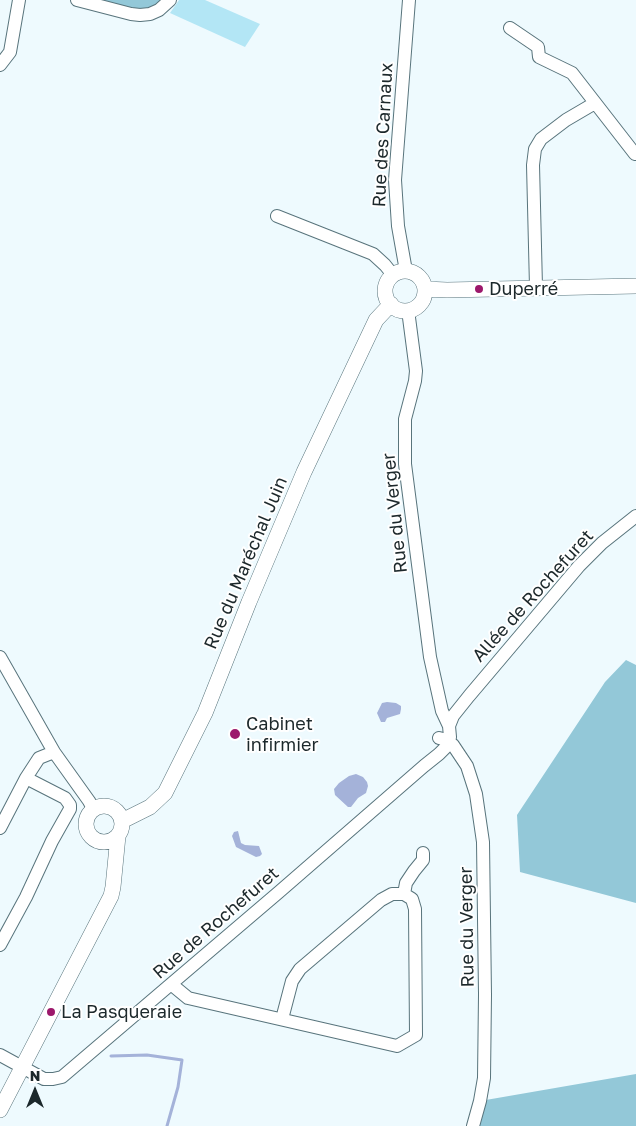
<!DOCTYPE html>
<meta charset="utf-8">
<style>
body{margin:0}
#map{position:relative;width:636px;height:1126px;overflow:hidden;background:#eefafe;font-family:"Golos Text",sans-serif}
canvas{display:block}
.north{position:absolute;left:10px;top:1066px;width:50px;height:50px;-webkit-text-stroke:4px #fff;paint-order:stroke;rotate:0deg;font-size:14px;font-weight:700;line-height:20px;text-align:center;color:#1c282b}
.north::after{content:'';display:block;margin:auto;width:18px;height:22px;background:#1c282b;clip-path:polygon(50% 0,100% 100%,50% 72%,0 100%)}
</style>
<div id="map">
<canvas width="636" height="1126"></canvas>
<div class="north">N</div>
</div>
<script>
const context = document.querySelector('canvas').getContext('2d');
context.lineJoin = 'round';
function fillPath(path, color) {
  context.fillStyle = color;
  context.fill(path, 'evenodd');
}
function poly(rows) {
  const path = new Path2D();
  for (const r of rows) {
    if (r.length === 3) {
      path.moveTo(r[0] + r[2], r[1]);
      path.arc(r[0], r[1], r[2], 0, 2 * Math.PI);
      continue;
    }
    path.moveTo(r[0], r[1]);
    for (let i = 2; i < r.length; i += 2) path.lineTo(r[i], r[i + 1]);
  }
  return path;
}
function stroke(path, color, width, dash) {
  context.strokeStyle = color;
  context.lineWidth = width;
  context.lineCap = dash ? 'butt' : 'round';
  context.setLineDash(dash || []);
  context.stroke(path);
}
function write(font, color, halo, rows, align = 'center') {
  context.font = font + ' "Golos Text",sans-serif';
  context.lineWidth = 4;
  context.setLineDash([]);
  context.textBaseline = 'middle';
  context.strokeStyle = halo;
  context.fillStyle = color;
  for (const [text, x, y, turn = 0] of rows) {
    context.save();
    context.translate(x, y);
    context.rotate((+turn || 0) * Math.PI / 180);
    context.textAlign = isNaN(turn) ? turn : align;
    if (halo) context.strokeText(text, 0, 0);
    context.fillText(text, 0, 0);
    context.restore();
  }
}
fillPath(poly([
 [179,0,205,0,260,24,245,47,170,13]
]), '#b3e6f5');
fillPath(poly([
 [101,0,170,0,150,14],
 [626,660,636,665,636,903,520,872,517,815,605,682],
 [636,1074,636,1126,473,1126,480,1101]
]), '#93c8d8');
fillPath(poly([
 [387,702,396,703,401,706,401,709,400,714,387,718,385,722,381,722,377,713,382,703],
 [356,774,363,777,367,782,368,786,366,793,358,798,351,807,348,807,335,795,334,789,339,783,349,776],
 [238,831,241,843,245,845,259,846,262,854,260,856,256,857,236,847,232,836,234,832]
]), '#a4b2d9');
stroke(poly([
 [111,1056,147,1055,182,1060,178,1087,167,1126]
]), '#a4b2d9', 3);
const minor = poly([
 [77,0,131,14,140,15,150,14,159,10,170,0],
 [510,28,538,47,539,57,572,73,635,154],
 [0,65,10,52,19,0],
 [277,216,373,254,385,265,393,275],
 [406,271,398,226,395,180,409,0],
 [536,287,533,165,535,149,541,139,566,120,595,103],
 [0,657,54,752,89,801,94,810],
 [449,726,453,716,469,696,579,566,602,543,636,516],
 [439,738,447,740,453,745,467,766,476,794,483,842,485,995,484,1078,480,1101,473,1126],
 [0,828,26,778,39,758,54,752],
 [404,894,406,883,414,871,423,860,423,853],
 [0,945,26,897,52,841,70,809,70,805,65,798,26,778],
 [171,984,188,998,397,1046,416,1035,415,909,412,899,404,894,392,894,381,900,300,969,292,981,282,1019],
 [0,1055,44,1079,53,1079,62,1077,279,892,424,766,439,754,448,745,450,737,449,726,442,711,430,657,405,464,405,419,415,381,416,371,408,310]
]);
const tertiary = poly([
 [405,291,20],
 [425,289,447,290,636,286],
 [104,824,18],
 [122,821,150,807,165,793,205,713,249,602,304,472,376,320,391,304],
 [0,1110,111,896,113,887,118,836]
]);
stroke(minor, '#58747c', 14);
stroke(tertiary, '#58747c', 16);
stroke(minor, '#fff', 12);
stroke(tertiary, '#fff', 15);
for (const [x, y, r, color] of [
 [479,289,5,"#9c186b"],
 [235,734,6,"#9c186b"],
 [51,1012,5,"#9c186b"]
]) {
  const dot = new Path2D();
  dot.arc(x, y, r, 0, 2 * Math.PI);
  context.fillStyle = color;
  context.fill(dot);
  stroke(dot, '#fff', 2);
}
write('18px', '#1c282b', '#fff', [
 ["Rue des Carnaux",383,135,-87],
 ["Rue du Verger",395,513,-96],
 ["Rue du Maréchal Juin",246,563,-67],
 ["Allée de Rochefuret",533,596,-48],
 ["Rue de Rochefuret",216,923,-41],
 ["Rue du Verger",467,927,-91]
]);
write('18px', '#1c282b', '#fff', [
 ["Duperré",489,289],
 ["Cabinet",246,724],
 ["infirmier",246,745],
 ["La Pasqueraie",61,1012]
], 'left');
</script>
